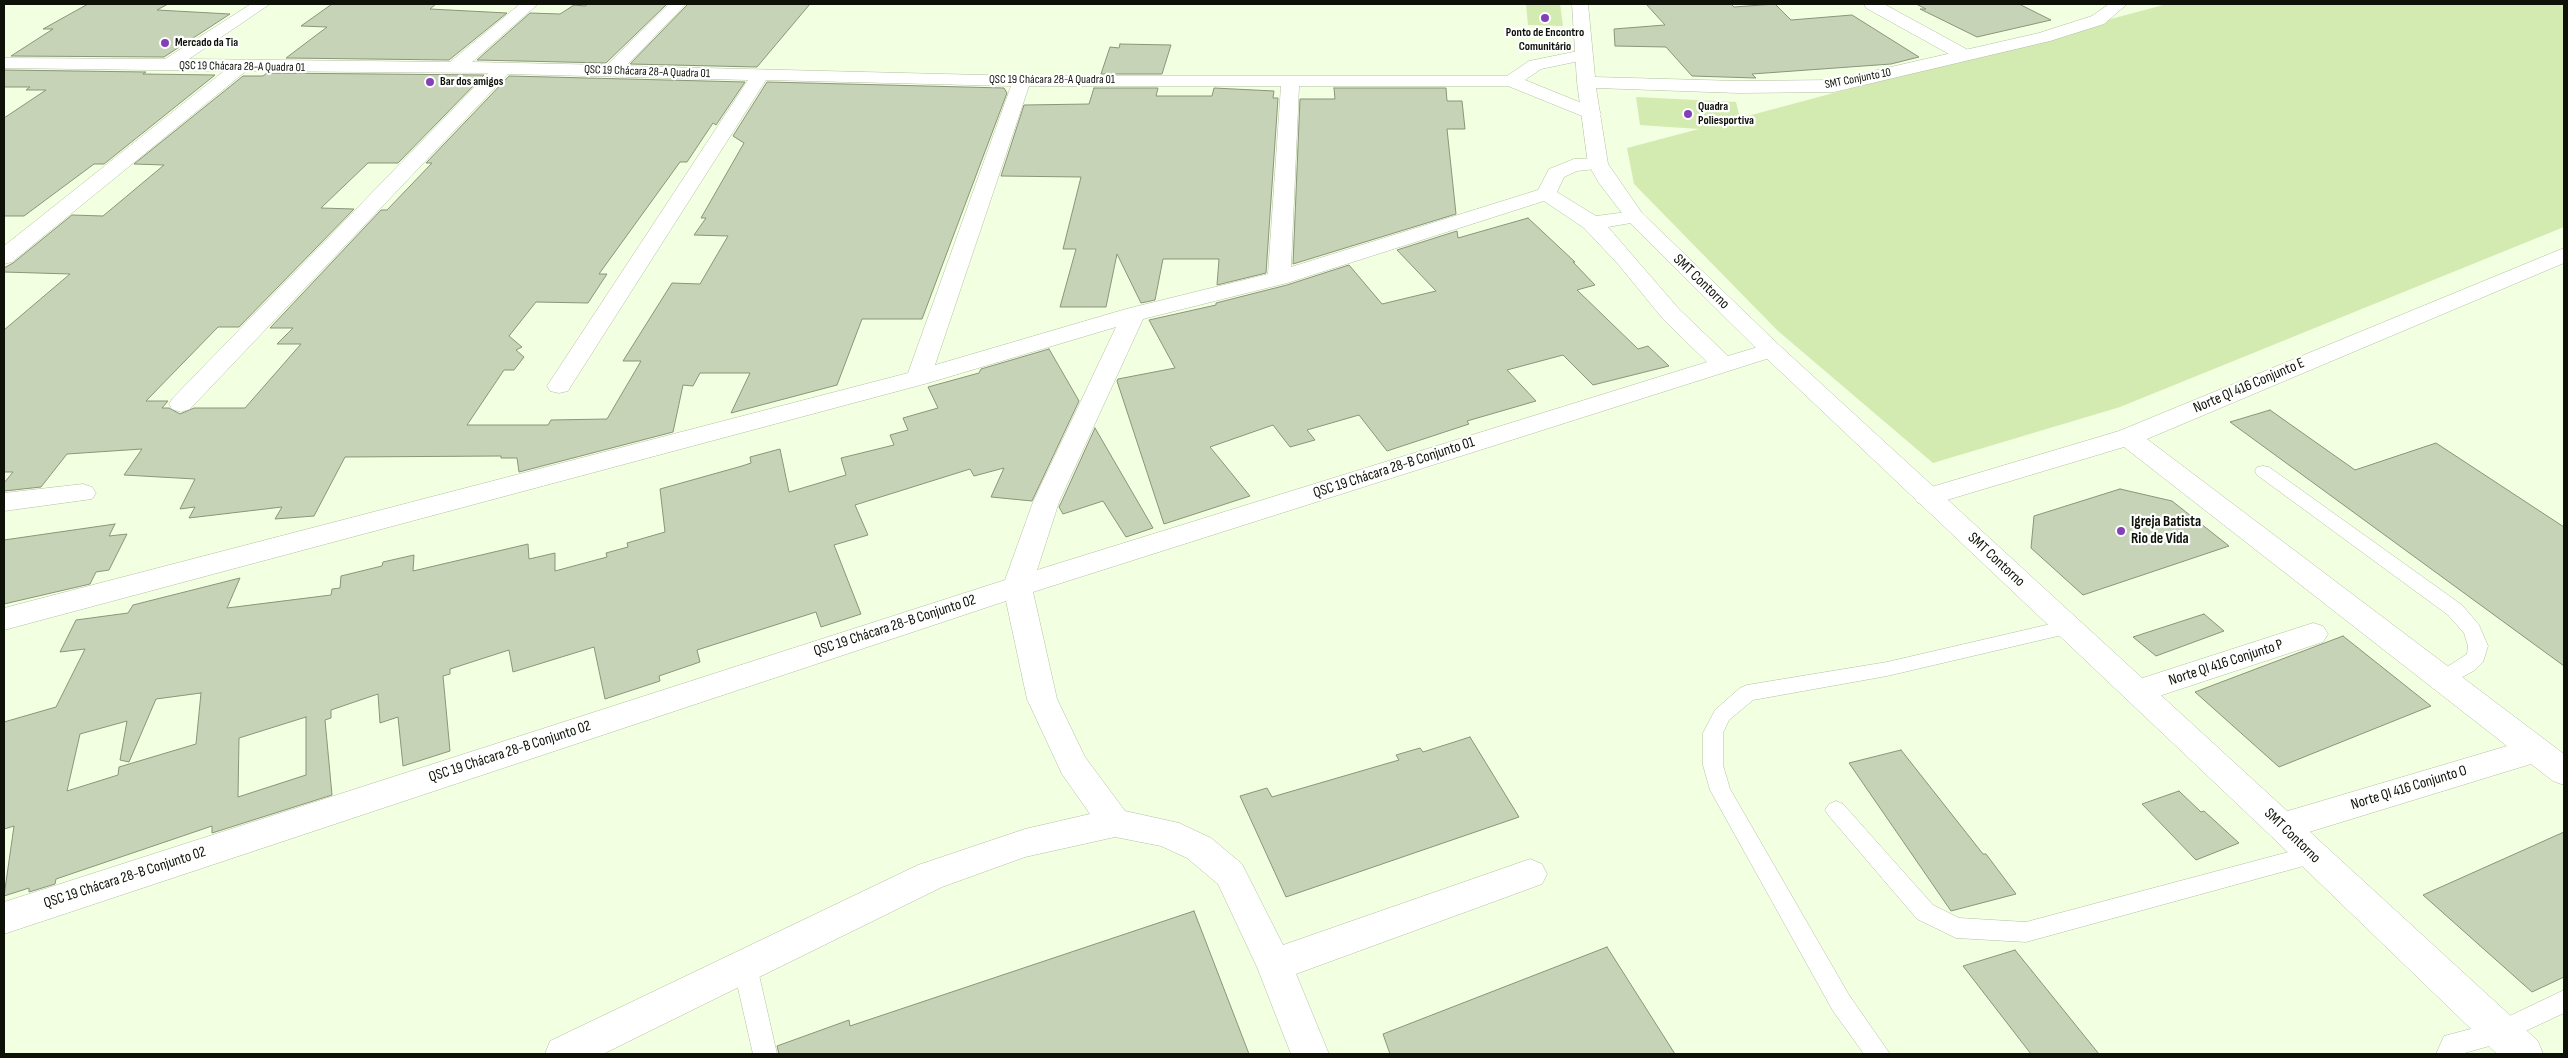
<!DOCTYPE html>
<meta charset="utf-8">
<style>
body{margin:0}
#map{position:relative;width:2568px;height:1058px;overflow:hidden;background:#f2ffe0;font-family:"Sofia Sans Condensed",sans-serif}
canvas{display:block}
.frame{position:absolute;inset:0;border:5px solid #0d1107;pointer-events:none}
</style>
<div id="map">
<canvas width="2568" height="1058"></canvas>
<div class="frame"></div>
</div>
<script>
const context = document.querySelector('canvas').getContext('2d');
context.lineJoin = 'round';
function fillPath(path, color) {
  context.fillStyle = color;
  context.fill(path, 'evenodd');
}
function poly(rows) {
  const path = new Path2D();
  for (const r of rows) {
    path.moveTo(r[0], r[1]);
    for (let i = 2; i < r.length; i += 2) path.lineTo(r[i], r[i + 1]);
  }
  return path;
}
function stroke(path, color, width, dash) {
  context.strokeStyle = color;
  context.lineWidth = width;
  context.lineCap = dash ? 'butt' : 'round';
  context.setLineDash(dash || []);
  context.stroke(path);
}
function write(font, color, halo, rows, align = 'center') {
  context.font = font + ' "Sofia Sans Condensed",sans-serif';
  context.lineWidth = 4.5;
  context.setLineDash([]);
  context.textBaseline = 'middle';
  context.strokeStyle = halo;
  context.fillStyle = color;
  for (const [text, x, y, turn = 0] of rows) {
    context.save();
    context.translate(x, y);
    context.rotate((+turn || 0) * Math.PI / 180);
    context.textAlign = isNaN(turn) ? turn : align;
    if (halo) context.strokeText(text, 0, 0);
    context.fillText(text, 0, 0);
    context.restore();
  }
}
fillPath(poly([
 [1526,4,1560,4,1563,26,1528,25],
 [2167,4,2564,4,2564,227,2120,407,1933,463,1778,331,1634,184,1627,148,1699,129,1640,125,1636,97,1736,102,1740,118]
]), '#d3ebb1');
const building = poly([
 [88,4,168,4,157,10,230,14,164,57,11,56,53,29,43,29,88,4],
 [332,4,436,4,430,9,507,13,449,60,286,58,327,27,301,26,332,4],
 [588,4,667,4,606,63,477,60,530,13,560,14,574,5,585,6,588,4],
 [688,4,810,4,757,67,630,64,688,4],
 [1646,4,1731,4,1734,7,1775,4,1791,20,1852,15,1919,57,1891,64,1752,74,1756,78,1692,76,1666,47,1615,46,1614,29,1665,25,1646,4],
 [1916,4,2019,4,2051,20,1977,37,1920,9,1926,9,1916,4],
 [1120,44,1171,45,1162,74,1101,74,1110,47,1119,48,1120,44],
 [4,70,146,72,143,74,215,75,104,164,94,164,24,216,4,216,4,118,46,90,26,90,30,87,4,87,4,70],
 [267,73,484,75,398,163,368,163,321,208,354,209,239,327,218,327,146,401,168,401,162,408,169,408,180,414,194,408,245,408,301,344,277,344,293,328,270,328,381,210,387,210,432,163,426,163,509,76,745,82,716,125,713,123,687,162,680,162,599,274,607,274,588,303,536,302,509,336,522,347,516,350,524,357,514,370,504,370,467,425,548,425,551,420,607,419,641,361,623,361,672,283,700,284,728,236,694,235,706,218,701,218,744,143,733,136,767,82,1004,88,1007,93,922,319,862,319,837,385,731,413,750,373,700,373,693,386,683,385,673,432,519,472,517,458,501,458,501,456,345,457,314,516,275,519,282,507,189,518,195,507,180,509,195,479,124,475,142,449,67,454,41,487,4,491,4,483,13,472,4,472,4,330,70,274,4,272,4,268,13,263,72,215,103,216,164,165,134,164,243,76,263,76,267,73],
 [1094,88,1158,88,1156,96,1212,96,1214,88,1274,91,1273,98,1278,98,1266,273,1217,285,1219,259,1163,259,1155,300,1141,303,1117,254,1106,307,1060,307,1076,249,1063,249,1081,177,1001,176,1024,105,1089,104,1094,88],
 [1334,88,1446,88,1447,101,1462,101,1465,129,1447,129,1456,214,1293,264,1300,99,1335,99,1334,88],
 [1528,218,1575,262,1573,262,1595,285,1577,290,1638,349,1648,346,1669,366,1593,385,1563,355,1507,370,1536,401,1467,421,1469,424,1387,451,1359,415,1307,430,1315,440,1290,447,1273,425,1210,447,1250,496,1164,524,1117,381,1118,379,1175,368,1149,320,1216,305,1216,303,1287,285,1349,265,1382,304,1436,291,1397,250,1457,231,1458,238,1528,218],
 [1049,349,1079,401,1032,501,991,497,1004,468,974,476,970,469,855,505,868,535,834,545,861,614,821,627,816,612,697,650,700,662,659,676,660,681,605,699,594,647,513,672,509,650,450,669,450,674,443,676,450,751,403,766,398,717,380,723,378,694,331,710,331,718,325,720,332,795,212,833,212,826,56,879,55,884,29,892,29,888,4,896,14,826,4,829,4,722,56,707,85,649,60,652,76,620,128,613,133,605,240,578,227,608,331,595,332,589,340,588,341,576,382,566,383,562,414,555,413,571,528,544,529,559,555,553,555,571,607,557,606,553,628,547,627,543,665,532,660,489,742,466,751,463,750,457,780,449,789,492,846,475,841,458,894,445,890,435,908,430,903,418,938,408,928,387,979,373,981,369,1049,349],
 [201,693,196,744,119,767,118,775,67,791,80,734,127,721,120,760,129,762,156,699,201,693],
 [306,717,306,775,238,797,239,738,306,717],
 [2270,410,2355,470,2436,443,2564,527,2564,666,2230,422,2270,410],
 [1095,428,1153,528,1126,537,1103,501,1063,514,1059,507,1061,503,1095,428],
 [2120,489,2172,501,2229,546,2083,595,2031,548,2034,516,2120,489],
 [115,524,109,536,127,534,109,570,96,572,90,584,4,604,4,540,115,524],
 [2204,614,2224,631,2156,656,2133,637,2204,614],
 [2343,636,2431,706,2279,767,2195,692,2343,636],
 [1470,737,1519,817,1286,897,1240,796,1267,788,1272,797,1399,760,1396,755,1420,748,1423,752,1470,737],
 [1901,750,1983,854,1986,854,2016,894,1951,911,1849,763,1901,750],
 [2179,791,2201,812,2204,811,2239,843,2196,860,2142,804,2179,791],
 [2564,832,2564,977,2532,992,2423,895,2564,832],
 [1194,911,1249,1054,779,1054,777,1046,849,1020,850,1026,1194,911],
 [1607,947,1675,1054,1390,1054,1383,1034,1607,947],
 [2015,950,2099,1054,2031,1054,1963,966,2015,950]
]);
fillPath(building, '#c7d3b6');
stroke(building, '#8a9579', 1);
const service = poly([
 [2263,466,2269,467,2462,605,2479,625,2488,646,2483,662,2475,670,2450,684,2443,686,2436,684,2433,679,2436,674,2467,654,2468,646,2464,633,2448,615,2257,475,2255,471,2257,467,2263,466],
 [2068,620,2075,622,2077,627,2075,632,1887,676,1753,700,1729,720,1723,733,1723,765,1730,789,1849,995,1890,1054,1864,1054,1833,1011,1710,790,1703,765,1703,733,1715,710,1740,688,1747,685,1887,662,2068,620],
 [1836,801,1843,804,1933,905,1959,918,2026,922,2311,846,2319,848,2322,855,2319,862,2311,864,2026,942,1956,938,1917,919,1829,816,1825,810,1829,804,1836,801],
 [745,956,753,959,757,966,777,1054,753,1054,733,966,737,959,745,956],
 [2564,990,2564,1013,2500,1043,2461,1054,2436,1054,2444,1036,2497,1022,2564,990]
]);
const minor = poly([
 [251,4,270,4,189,59,450,62,520,4,538,4,472,62,607,65,669,4,686,4,626,66,1022,76,1507,76,1529,61,1583,50,1589,51,1592,55,1589,59,1541,69,1525,80,1599,110,1601,114,1599,118,1592,120,1508,86,1299,86,1291,267,1538,190,1549,169,1574,159,1598,158,1605,160,1608,164,1605,168,1577,171,1564,177,1557,192,1596,216,1635,211,1642,213,1646,217,1642,221,1608,227,1679,309,1728,356,1771,343,1779,345,1783,350,1779,355,1033,592,1057,699,1085,757,1125,811,1179,823,1211,838,1242,864,1283,945,1530,859,1542,864,1547,874,1542,884,1296,974,1329,1054,1291,1054,1257,967,1218,884,1187,858,1161,846,1115,837,1025,857,942,887,603,1054,545,1054,550,1041,918,865,1025,829,1090,814,1062,774,1027,699,1006,601,4,934,4,902,1005,580,1033,502,1116,327,928,383,4,630,4,608,908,373,1011,86,766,80,571,386,568,391,559,393,550,391,547,386,748,80,508,74,190,409,181,412,172,409,169,404,172,399,488,73,246,71,12,262,4,264,4,246,224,71,4,68,4,58,165,59,251,4],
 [1029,86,1281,86,1268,274,1126,309,935,365,1029,86],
 [1544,201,1584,228,1618,264,1663,319,1707,362,1037,570,1059,502,1143,319,1287,283,1544,201],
 [1864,4,1884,4,1970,51,1973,55,1970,59,1958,59,1866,8,1864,4],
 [2564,248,2564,263,2147,439,2564,754,2564,785,2553,781,2531,764,2283,840,2271,836,2266,826,2271,816,2507,746,2124,447,1927,506,1918,503,1914,497,1918,491,2119,431,2564,248],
 [83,484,92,487,96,493,92,499,4,511,4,493,83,484],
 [2313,623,2323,626,2328,634,2323,642,2138,703,2127,699,2123,691,2127,683,2313,623]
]);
const tertiary = poly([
 [1572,4,1588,4,1595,77,1738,81,1834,80,2039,33,2092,16,2109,4,2127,4,2104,24,2050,41,1834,92,1738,93,1596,88,1608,164,1642,213,1779,345,2538,1041,2543,1054,2497,1054,2271,836,1763,355,1628,221,1599,183,1588,164,1577,82,1572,4]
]);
stroke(service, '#b4c0a3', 1);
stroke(minor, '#b4c0a3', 1);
stroke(tertiary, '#b4c0a3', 1);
fillPath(service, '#fff');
fillPath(minor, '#fff');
fillPath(tertiary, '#fff');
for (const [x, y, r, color] of [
 [1545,18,5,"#8241b6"],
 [165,43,5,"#8241b6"],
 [430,82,5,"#8241b6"],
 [1688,114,5,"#8241b6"],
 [2121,531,5,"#8241b6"]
]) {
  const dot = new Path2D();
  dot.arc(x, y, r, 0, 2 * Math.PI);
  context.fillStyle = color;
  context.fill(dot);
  stroke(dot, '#fff', 2);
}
write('bold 12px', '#0d1107', '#fff', [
 ["Ponto de Encontro",1545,33,"center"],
 ["Comunitário",1545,47,"center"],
 ["Mercado da Tia",175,43],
 ["Bar dos amigos",440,82],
 ["Quadra",1698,107],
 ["Poliesportiva",1698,121]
], 'left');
write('12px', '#0d1107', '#fff', [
 ["QSC 19 Chácara 28-A Quadra 01",242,67,1],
 ["QSC 19 Chácara 28-A Quadra 01",647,72,2],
 ["SMT Conjunto 10",1858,79,-11],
 ["QSC 19 Chácara 28-A Quadra 01",1052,80]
]);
write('15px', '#0d1107', '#fff', [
 ["SMT Contorno",1701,282,44],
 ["Norte QI 416 Conjunto E",2249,386,-23],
 ["QSC 19 Chácara 28-B Conjunto 01",1394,468,-18],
 ["SMT Contorno",1996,560,43],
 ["QSC 19 Chácara 28-B Conjunto 02",895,626,-18],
 ["Norte QI 416 Conjunto P",2226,663,-18],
 ["QSC 19 Chácara 28-B Conjunto 02",510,752,-18],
 ["Norte QI 416 Conjunto O",2409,788,-17],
 ["SMT Contorno",2292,836,44],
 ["QSC 19 Chácara 28-B Conjunto 02",125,878,-18]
]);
write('bold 15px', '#0d1107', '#fff', [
 ["Igreja Batista",2131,522],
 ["Rio de Vida",2131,539]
], 'left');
</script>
